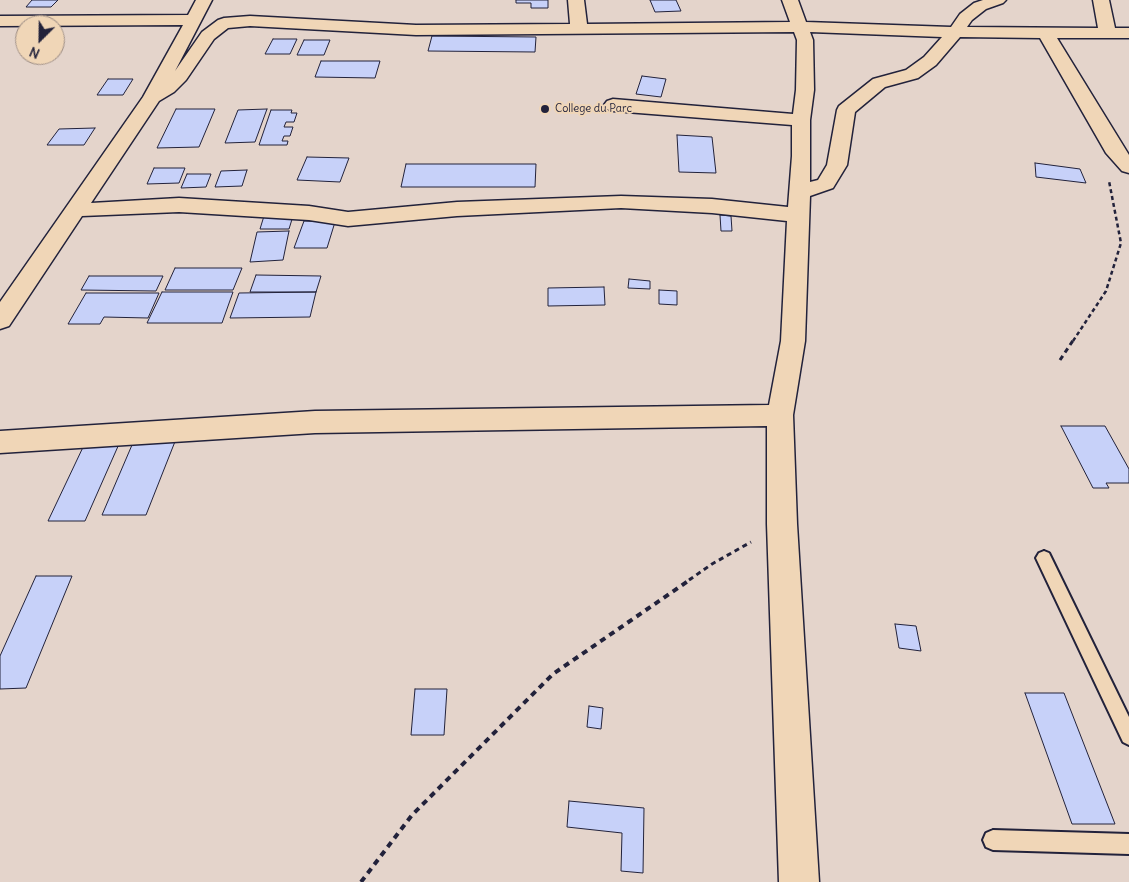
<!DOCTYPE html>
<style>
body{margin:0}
#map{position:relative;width:1129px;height:882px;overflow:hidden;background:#e4d4cb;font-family:Delius,sans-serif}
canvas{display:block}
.north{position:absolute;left:15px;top:15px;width:50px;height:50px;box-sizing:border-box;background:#f0d6b7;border:1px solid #9e8e85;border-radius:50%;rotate:203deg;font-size:14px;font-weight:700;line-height:20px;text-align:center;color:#22223b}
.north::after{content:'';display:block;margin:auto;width:18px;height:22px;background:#22223b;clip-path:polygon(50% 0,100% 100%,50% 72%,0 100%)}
</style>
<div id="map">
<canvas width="1129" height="882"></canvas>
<div class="north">N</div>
</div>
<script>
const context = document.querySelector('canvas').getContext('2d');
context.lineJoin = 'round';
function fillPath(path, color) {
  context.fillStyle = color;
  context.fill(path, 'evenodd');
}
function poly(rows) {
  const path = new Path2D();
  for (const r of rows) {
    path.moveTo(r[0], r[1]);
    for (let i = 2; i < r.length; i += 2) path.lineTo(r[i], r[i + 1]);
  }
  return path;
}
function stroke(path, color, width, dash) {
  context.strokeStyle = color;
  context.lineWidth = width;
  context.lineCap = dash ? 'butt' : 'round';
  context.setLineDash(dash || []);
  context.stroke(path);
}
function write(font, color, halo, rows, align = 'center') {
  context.font = font + ' Delius,sans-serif';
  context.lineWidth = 4;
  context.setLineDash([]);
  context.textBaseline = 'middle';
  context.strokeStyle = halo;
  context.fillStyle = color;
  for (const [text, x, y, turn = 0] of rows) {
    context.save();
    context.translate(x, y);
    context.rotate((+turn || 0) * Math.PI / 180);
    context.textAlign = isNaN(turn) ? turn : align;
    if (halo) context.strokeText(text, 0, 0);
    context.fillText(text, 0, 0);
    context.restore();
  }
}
const building = poly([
 [32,0,58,0,51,7,26,7,32,0],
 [516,0,548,0,548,8,531,8,531,3,516,3,516,0],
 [650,0,676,0,681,11,655,12,650,0],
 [432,36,536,37,535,52,428,51,432,36],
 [273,39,297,39,290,54,265,54,273,39],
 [304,40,330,40,324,55,297,55,304,40],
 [321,61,380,61,375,78,315,77,321,61],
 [642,76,666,79,661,97,636,94,642,76],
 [108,79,133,79,123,95,97,95,108,79],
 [176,109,215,109,199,147,157,148,176,109],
 [267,109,255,142,225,143,238,110,267,109],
 [271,110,292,110,291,113,297,113,294,122,286,122,284,127,293,127,290,136,284,136,282,141,288,141,287,145,259,145,271,110],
 [95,128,84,145,47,145,59,129,95,128],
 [677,135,712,137,716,173,679,172,677,135],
 [307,157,349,158,340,182,297,180,307,157],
 [1035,163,1080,169,1086,183,1036,177,1035,163],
 [406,164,536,164,535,187,401,187,406,164],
 [154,168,185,168,179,183,147,184,154,168],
 [247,170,242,186,215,187,221,171,247,170],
 [187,174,211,174,206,187,181,188,187,174],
 [720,215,731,216,732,231,721,231,720,215],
 [264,216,293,216,289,229,260,229,264,216],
 [304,221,335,222,327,248,294,248,304,221],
 [289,231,283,260,250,262,257,232,289,231],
 [175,268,242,268,233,290,165,290,175,268],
 [256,275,321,276,316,292,250,292,256,275],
 [89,276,163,276,156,291,81,290,89,276],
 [629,279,650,281,650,289,628,288,629,279],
 [604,287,605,305,548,306,548,288,604,287],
 [659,290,677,291,677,305,659,304,659,290],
 [162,292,233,292,222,323,147,323,162,292],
 [316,292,310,317,230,318,239,293,316,292],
 [86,293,159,293,148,318,104,317,100,324,68,324,86,293],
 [1061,426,1105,426,1129,469,1129,483,1106,483,1109,488,1093,488,1061,426],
 [135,438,176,439,146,515,102,515,135,438],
 [85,443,119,444,85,521,48,521,85,443],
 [36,576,72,576,26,688,0,689,0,656,36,576],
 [895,624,916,626,921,651,899,648,895,624],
 [415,689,447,689,444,735,411,735,415,689],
 [1025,693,1064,693,1115,824,1072,824,1025,693],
 [589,706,603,708,601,729,587,727,589,706],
 [569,801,644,808,643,873,621,871,622,833,567,827,569,801]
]);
fillPath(building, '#c7d1f9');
stroke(building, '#22223b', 1);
const lane = poly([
 [1044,551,1049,553,1129,717,1129,745,1123,742,1036,558,1039,553,1044,551],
 [993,830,1129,834,1129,854,993,850,986,847,983,840,986,833,993,830]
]);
const street = poly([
 [196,0,212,0,175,71,202,32,218,20,224,18,250,16,416,25,570,24,568,0,584,0,587,24,790,22,782,0,798,0,806,22,951,27,960,14,974,3,983,0,1006,0,1003,3,986,9,972,20,967,27,1098,28,1093,0,1109,0,1115,28,1129,28,1129,38,1057,38,1129,155,1129,173,1122,171,1106,153,1040,38,960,37,936,65,918,78,885,87,855,112,847,165,833,188,810,196,805,341,793,415,797,524,819,882,779,882,767,524,767,426,315,433,0,453,0,431,315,411,769,405,781,341,787,221,712,213,621,208,457,216,348,226,309,220,179,212,82,216,9,326,0,329,0,302,143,97,183,25,0,26,0,16,188,15,196,0],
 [250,26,416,35,794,32,797,40,796,90,793,114,613,99,607,101,604,105,607,109,613,111,792,125,792,156,788,207,712,199,621,196,457,202,348,212,309,206,179,198,91,203,159,101,174,92,186,80,214,39,228,28,250,26],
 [810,32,942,37,924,57,906,70,873,79,839,106,837,110,827,165,818,180,810,182,810,120,814,90,813,40,810,32]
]);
stroke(lane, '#22223b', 4);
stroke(street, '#22223b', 3);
stroke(poly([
 [1073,341,1106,291,1121,243,1109,181]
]), '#22223b', 2.5, [4, 3]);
stroke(poly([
 [1060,360,1074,339],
 [689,580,712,564,751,542]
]), '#22223b', 3, [5, 4]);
stroke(poly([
 [361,882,412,815,553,674,691,579]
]), '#22223b', 4, [6, 5]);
fillPath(lane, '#f0d6b7');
fillPath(street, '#f0d6b7');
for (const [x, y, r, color] of [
 [545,109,5,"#22223b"]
]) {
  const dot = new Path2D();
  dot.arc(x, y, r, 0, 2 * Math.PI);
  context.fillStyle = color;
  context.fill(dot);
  stroke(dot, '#f0d6b7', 2);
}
write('11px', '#22223b', '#f0d6b7', [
 ["College du Parc",555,109]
], 'left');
</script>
